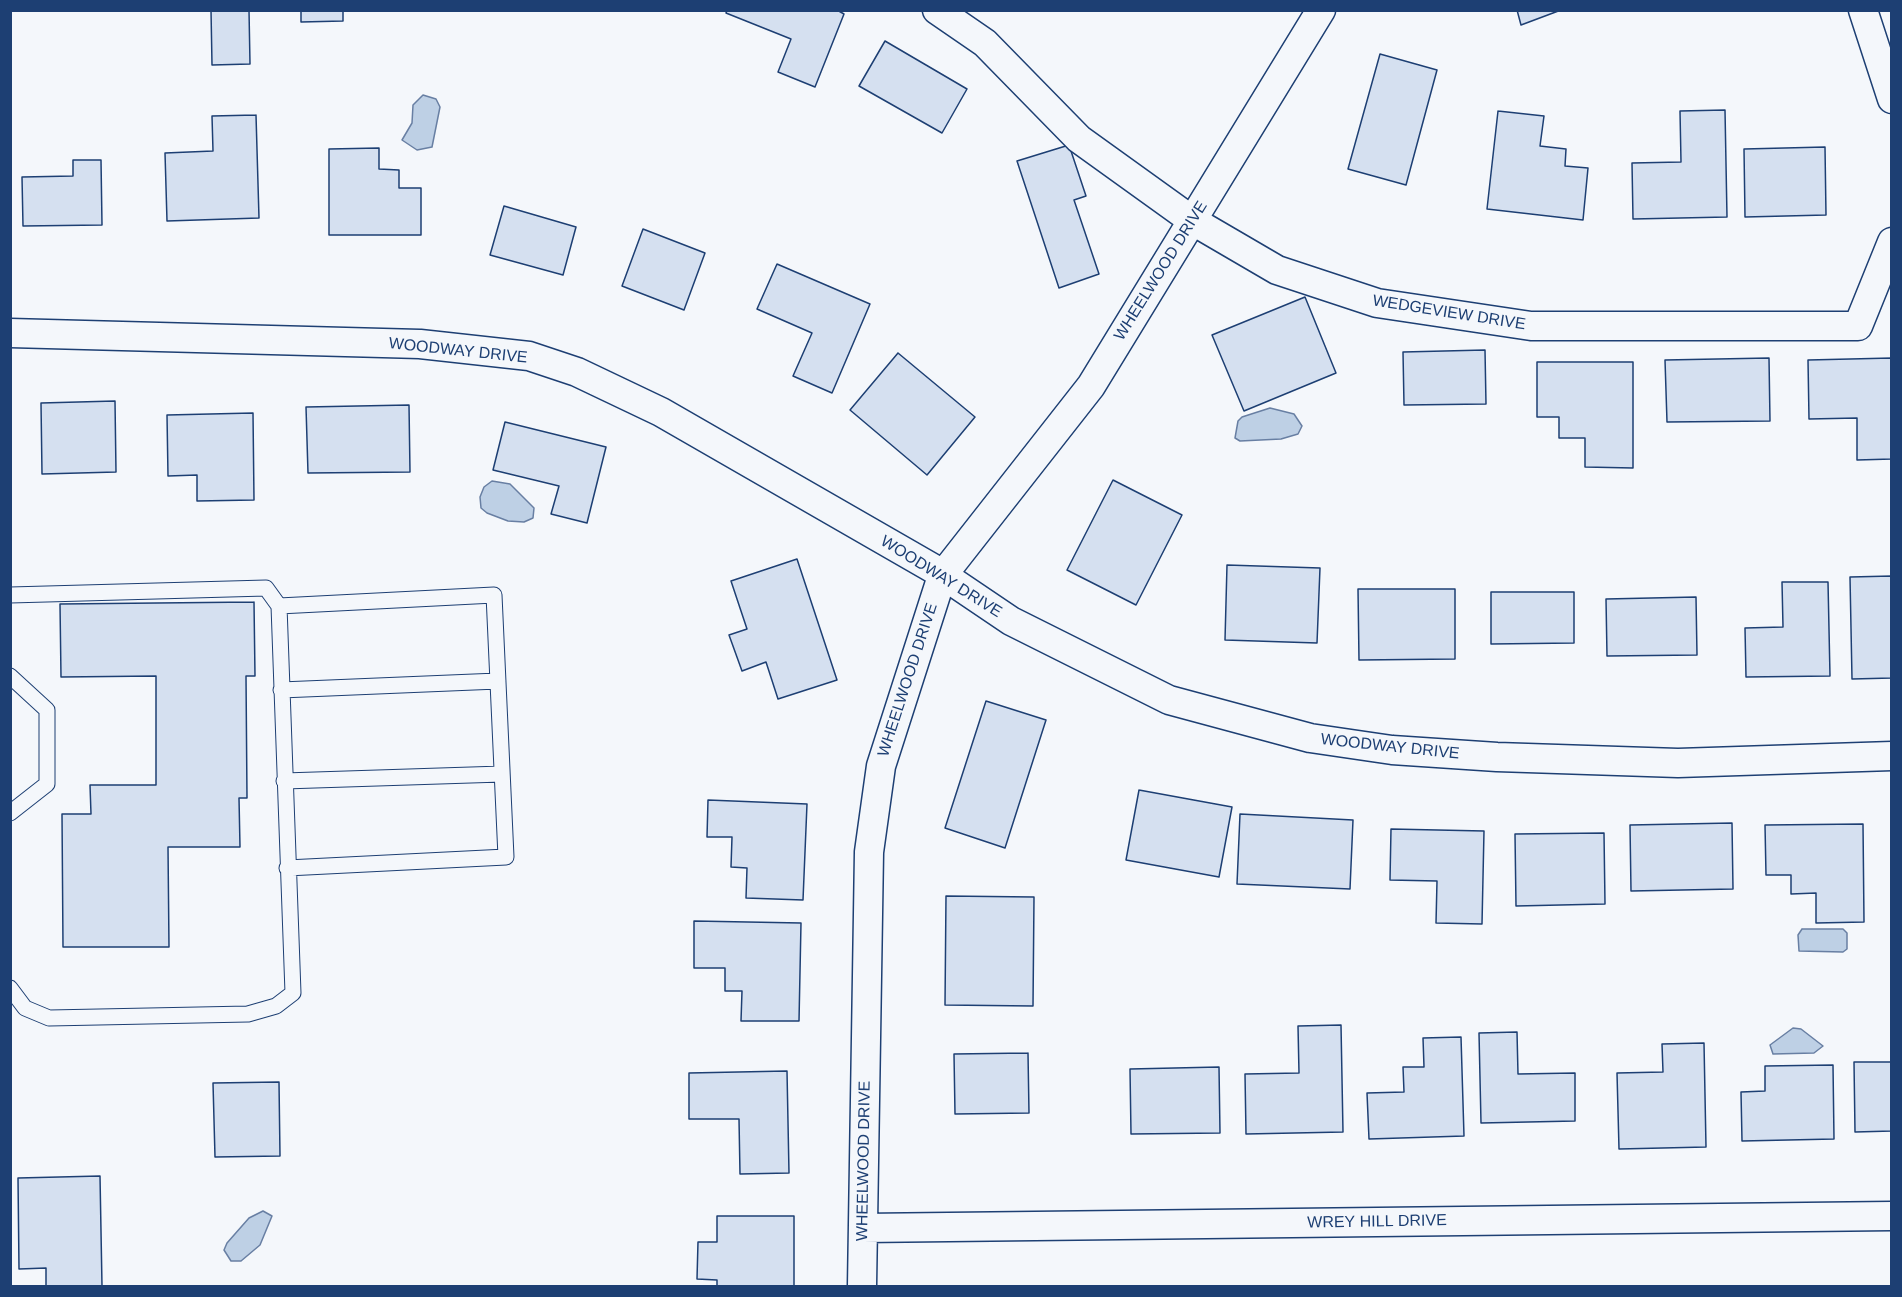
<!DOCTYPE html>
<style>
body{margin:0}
#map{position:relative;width:1902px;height:1297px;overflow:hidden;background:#f4f7fb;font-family:Helvetica,sans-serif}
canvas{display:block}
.frame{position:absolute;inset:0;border:12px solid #1d3f73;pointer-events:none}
</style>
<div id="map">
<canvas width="1902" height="1297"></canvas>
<div class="frame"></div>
</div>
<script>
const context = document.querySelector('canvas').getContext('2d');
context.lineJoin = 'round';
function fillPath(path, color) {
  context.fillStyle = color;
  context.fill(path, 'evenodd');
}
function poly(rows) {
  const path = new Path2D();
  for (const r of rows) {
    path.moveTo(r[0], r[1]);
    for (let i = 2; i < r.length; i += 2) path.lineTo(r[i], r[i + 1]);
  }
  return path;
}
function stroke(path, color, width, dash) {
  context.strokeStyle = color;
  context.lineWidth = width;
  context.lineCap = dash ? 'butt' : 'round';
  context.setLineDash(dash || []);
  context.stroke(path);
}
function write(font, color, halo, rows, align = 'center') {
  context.font = font + ' Helvetica,sans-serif';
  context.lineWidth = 4.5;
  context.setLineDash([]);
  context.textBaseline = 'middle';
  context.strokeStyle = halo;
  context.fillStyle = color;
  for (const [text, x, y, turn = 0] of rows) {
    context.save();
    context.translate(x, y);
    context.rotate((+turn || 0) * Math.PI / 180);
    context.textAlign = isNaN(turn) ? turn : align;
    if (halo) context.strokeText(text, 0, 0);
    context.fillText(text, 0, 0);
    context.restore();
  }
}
const water = poly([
 [423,95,436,99,440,107,432,147,417,150,402,140,412,123,413,105,423,95],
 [1270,408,1294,414,1302,426,1298,434,1281,439,1240,441,1235,438,1238,421,1242,417,1270,408],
 [492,481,510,484,534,508,533,518,524,522,508,521,487,513,481,508,480,497,484,487,492,481],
 [1802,929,1843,929,1847,933,1847,949,1843,952,1799,951,1798,935,1802,929],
 [1793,1028,1801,1029,1823,1046,1814,1053,1773,1054,1770,1045,1793,1028],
 [263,1211,272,1216,260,1245,241,1261,231,1261,224,1250,227,1243,249,1218,263,1211]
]);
fillPath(water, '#bed0e5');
stroke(water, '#687fa3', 1.5);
const building = poly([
 [211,10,249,10,250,64,212,65,211,10],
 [301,10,343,10,343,21,301,22,301,10],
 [727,10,837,10,844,14,815,87,778,72,791,39,726,13,727,10],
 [1517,10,1561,10,1521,25,1517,10],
 [885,41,967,89,942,133,859,86,885,41],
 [1380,54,1437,70,1406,185,1348,169,1380,54],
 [1725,110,1727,217,1633,219,1632,163,1681,162,1680,111,1725,110],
 [1498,111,1544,116,1540,146,1566,149,1565,166,1588,168,1583,220,1487,209,1498,111],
 [256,115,259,218,167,221,165,153,213,151,212,116,256,115],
 [1069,145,1086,196,1074,200,1099,274,1059,288,1017,161,1069,145],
 [1825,147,1826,215,1745,217,1744,149,1825,147],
 [379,148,379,169,399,170,399,188,421,188,421,235,329,235,329,149,379,148],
 [73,160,101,160,102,225,23,226,22,177,73,176,73,160],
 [504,206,576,227,563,275,490,255,504,206],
 [643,229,705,253,684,310,622,286,643,229],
 [777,264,870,304,832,393,793,376,812,333,757,309,777,264],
 [1305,297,1336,373,1244,411,1212,335,1305,297],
 [1485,350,1486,404,1404,405,1403,352,1485,350],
 [898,353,975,417,927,475,850,410,898,353],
 [1769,358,1770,421,1667,422,1665,360,1769,358],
 [1892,358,1892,459,1857,460,1857,418,1809,419,1808,360,1892,358],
 [1537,362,1633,362,1633,468,1585,467,1585,438,1559,438,1559,417,1537,417,1537,362],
 [115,401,116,472,42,474,41,403,115,401],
 [409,405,410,472,308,473,306,407,409,405],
 [253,413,254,500,197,501,197,475,168,476,167,415,253,413],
 [505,422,606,447,587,523,551,514,559,486,493,470,505,422],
 [1113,480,1182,515,1136,605,1067,570,1113,480],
 [797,559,837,680,778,699,766,662,742,671,729,635,747,629,731,581,797,559],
 [1227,565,1320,568,1317,643,1225,640,1227,565],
 [1892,576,1892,678,1852,679,1850,577,1892,576],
 [1782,582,1828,582,1830,676,1746,677,1745,628,1783,627,1782,582],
 [1358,589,1455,589,1455,659,1359,660,1358,589],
 [1491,592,1574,592,1574,643,1491,644,1491,592],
 [1696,597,1697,655,1607,656,1606,599,1696,597],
 [254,602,255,676,246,676,247,798,239,798,240,847,168,847,169,947,63,947,62,814,91,814,90,785,156,785,156,676,61,677,60,604,254,602],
 [986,701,1046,720,1005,848,945,828,986,701],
 [1139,790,1232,807,1219,877,1126,860,1139,790],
 [708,800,807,804,803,900,746,898,747,868,731,867,732,837,707,837,708,800],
 [1240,814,1353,820,1350,889,1237,884,1240,814],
 [1732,823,1733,889,1631,891,1630,825,1732,823],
 [1863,824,1864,922,1816,923,1816,893,1791,894,1791,875,1766,875,1765,825,1863,824],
 [1391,829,1484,831,1482,924,1436,923,1437,881,1390,880,1391,829],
 [1604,833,1605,904,1516,906,1515,834,1604,833],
 [946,896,1034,897,1033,1006,945,1005,946,896],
 [694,921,801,923,799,1021,741,1021,742,991,725,991,725,968,694,968,694,921],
 [1341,1025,1343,1132,1246,1134,1245,1074,1299,1073,1298,1026,1341,1025],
 [1517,1032,1518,1074,1575,1073,1575,1121,1481,1123,1479,1033,1517,1032],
 [1461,1037,1464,1136,1369,1139,1367,1093,1404,1092,1403,1067,1424,1067,1423,1038,1461,1037],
 [1704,1043,1706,1147,1619,1149,1617,1073,1663,1072,1662,1044,1704,1043],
 [1028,1053,1029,1113,955,1114,954,1054,1028,1053],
 [1854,1062,1892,1062,1892,1131,1855,1132,1854,1062],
 [1833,1065,1834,1139,1742,1141,1741,1092,1765,1091,1765,1066,1833,1065],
 [1219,1067,1220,1133,1131,1134,1130,1069,1219,1067],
 [787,1071,789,1173,740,1174,739,1119,689,1119,689,1073,787,1071],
 [279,1082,280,1156,215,1157,213,1083,279,1082],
 [100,1176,102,1286,46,1286,46,1268,19,1269,18,1178,100,1176],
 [717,1216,794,1216,794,1286,717,1286,717,1280,697,1279,698,1242,717,1242,717,1216]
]);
fillPath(building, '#d5e0f0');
stroke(building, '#1d3f73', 1.5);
const service = poly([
 [10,595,266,588,279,606,293,993,276,1006,248,1014,49,1018,25,1008,10,988],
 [279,606,494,595,506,857,287,868],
 [10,676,47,710,47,784,10,813],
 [281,690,498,681],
 [284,781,502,774]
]);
const minor = poly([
 [937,10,985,43,1079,139,1193,221,1277,270,1377,303,1531,326,1858,326,1892,242],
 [1863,10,1892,99],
 [10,333,420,344,529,356,577,372,661,412,934,569,1011,621,1169,700,1310,738,1392,750,1497,757,1678,763,1892,756],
 [863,1228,1892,1216],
 [862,1286,869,852,881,766,942,576,1091,386,1321,10]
]);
stroke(service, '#1d3f73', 17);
stroke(minor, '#1d3f73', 31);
stroke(service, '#f4f7fb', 15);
stroke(minor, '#f4f7fb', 28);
write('16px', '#1d3f73', '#f4f7fb', [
 ["WHEELWOOD DRIVE",1161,271,-58],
 ["WEDGEVIEW DRIVE",1449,313,9],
 ["WOODWAY DRIVE",458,351,6],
 ["WOODWAY DRIVE",941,577,32],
 ["WHEELWOOD DRIVE",908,680,-72],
 ["WOODWAY DRIVE",1390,747,6],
 ["WHEELWOOD DRIVE",864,1161,-89],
 ["WREY HILL DRIVE",1377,1222,-1]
]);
</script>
